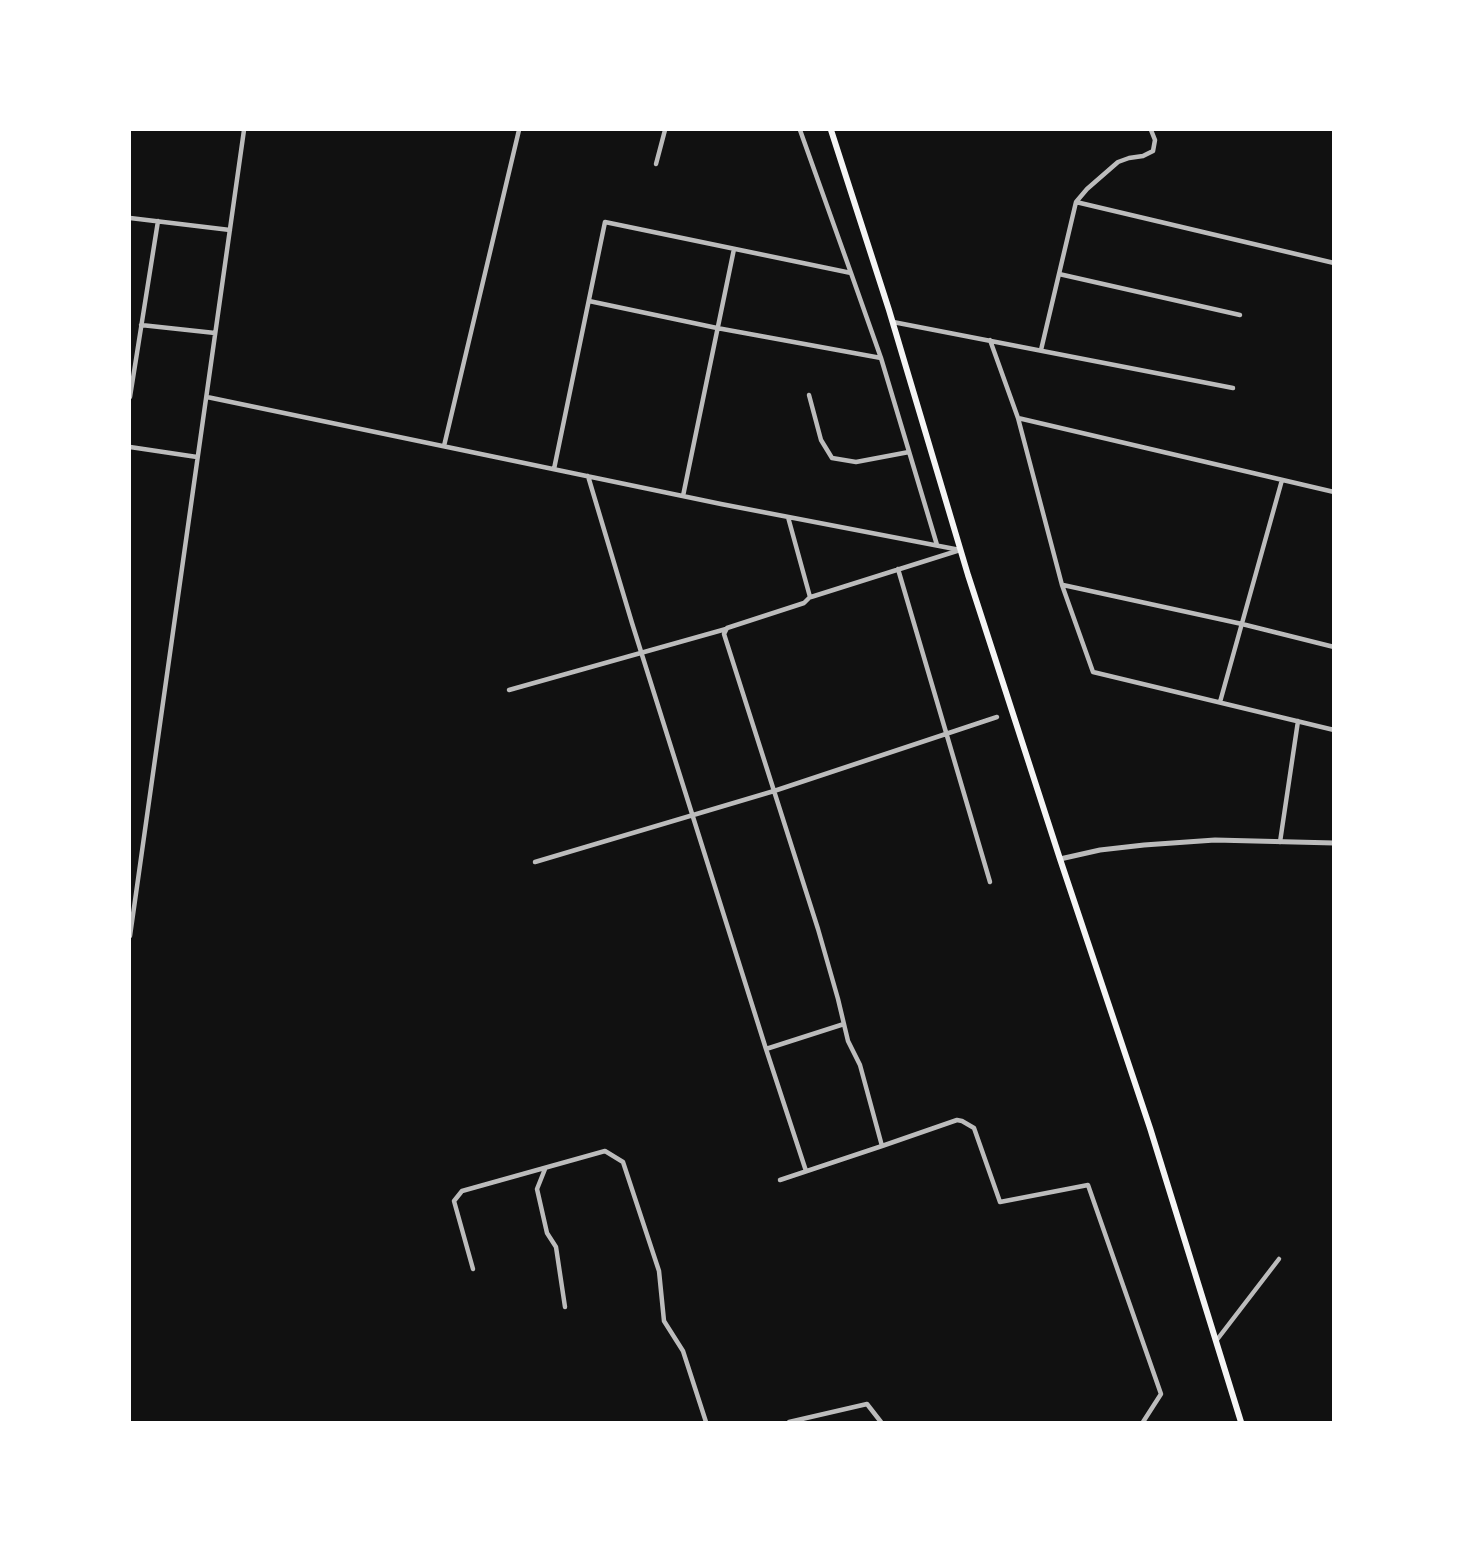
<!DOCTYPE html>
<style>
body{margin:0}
#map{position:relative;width:1463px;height:1552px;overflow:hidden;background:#111;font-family:"Libre Baskerville",serif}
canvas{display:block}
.frame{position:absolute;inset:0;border:131px solid #fff;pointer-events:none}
</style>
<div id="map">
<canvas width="1463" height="1552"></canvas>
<div class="frame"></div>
</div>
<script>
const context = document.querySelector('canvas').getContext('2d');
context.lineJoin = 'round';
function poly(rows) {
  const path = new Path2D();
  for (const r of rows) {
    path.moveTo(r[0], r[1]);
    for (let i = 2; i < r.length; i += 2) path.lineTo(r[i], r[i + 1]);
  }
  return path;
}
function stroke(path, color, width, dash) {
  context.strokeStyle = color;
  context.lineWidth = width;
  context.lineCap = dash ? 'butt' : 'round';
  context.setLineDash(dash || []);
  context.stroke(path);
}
stroke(poly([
 [656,164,665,130],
 [1076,202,1087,189,1118,162,1129,158,1143,156,1153,151,1155,140,1151,130],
 [130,218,230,230],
 [851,273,881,358,937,545],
 [1059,274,1240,315],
 [589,301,717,328,881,358],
 [893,322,1233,388],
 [141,325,215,333],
 [990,340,1018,418,1062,585,1093,672,1334,730],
 [1041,350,1076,202,1334,263],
 [809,395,821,440,832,458,856,462,909,452],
 [130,397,158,221],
 [207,397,721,504,960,550],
 [1018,418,1334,492],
 [444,446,519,130],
 [130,447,197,457],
 [554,469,605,222,851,273,800,130],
 [588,476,632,623,766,1049,806,1171],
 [683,496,734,249],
 [788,517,810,597,804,603,727,628,724,634,818,929,838,999,848,1041,860,1065,882,1146,957,1120,962,1121,974,1128,1000,1202,1088,1185,1161,1394,1143,1422],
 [898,569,990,882],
 [1063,585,1242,624,1334,647],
 [811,597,960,550],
 [509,690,726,629],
 [1220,702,1282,480],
 [1280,842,1298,721],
 [535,862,774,791,997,717],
 [130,936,244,130],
 [766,1049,844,1024],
 [545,1169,537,1189,547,1233,556,1247,565,1307],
 [780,1180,882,1146],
 [473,1269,454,1201,462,1191,605,1151,623,1162,659,1271,664,1321,683,1351,706,1422],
 [1216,1341,1279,1259],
 [789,1422,867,1404,881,1422]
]), '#bcbcbc', 4.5);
stroke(poly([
 [1060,859,1100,850,1144,845,1215,840,1334,843]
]), '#bcbcbc', 5);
stroke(poly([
 [831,130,889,310,968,575,1060,859,1150,1128,1241,1422]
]), '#f5f5f5', 6);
</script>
